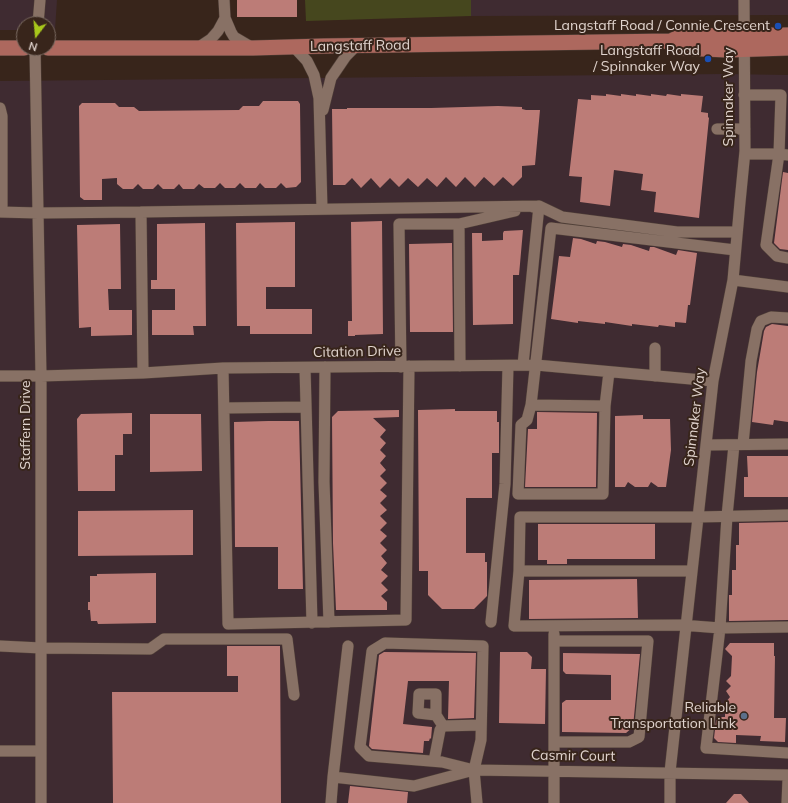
<!DOCTYPE html>
<style>
body{margin:0}
#map{position:relative;width:788px;height:803px;overflow:hidden;background:#38251b;font-family:Mulish,sans-serif}
canvas{display:block}
.north{position:absolute;left:16px;top:16px;width:40px;height:40px;box-sizing:border-box;background:#38251b;border:1px solid #7b6b62;border-radius:50%;rotate:196deg;font-size:11px;font-weight:700;line-height:16px;text-align:center;color:#e0d3cd}
.north::after{content:'';display:block;margin:auto;width:14px;height:18px;background:#a8c71b;clip-path:polygon(50% 0,100% 100%,50% 72%,0 100%)}
</style>
<div id="map">
<canvas width="788" height="803"></canvas>
<div class="north">N</div>
</div>
<script>
const context = document.querySelector('canvas').getContext('2d');
context.lineJoin = 'round';
function fillPath(path, color) {
  context.fillStyle = color;
  context.fill(path, 'evenodd');
}
function poly(rows) {
  const path = new Path2D();
  for (const r of rows) {
    path.moveTo(r[0], r[1]);
    for (let i = 2; i < r.length; i += 2) path.lineTo(r[i], r[i + 1]);
  }
  return path;
}
function stroke(path, color, width, dash) {
  context.strokeStyle = color;
  context.lineWidth = width;
  context.lineCap = dash ? 'butt' : 'round';
  context.setLineDash(dash || []);
  context.stroke(path);
}
function write(font, color, halo, rows, align = 'center') {
  context.font = font + ' Mulish,sans-serif';
  context.lineWidth = 4;
  context.setLineDash([]);
  context.textBaseline = 'middle';
  context.strokeStyle = halo;
  context.fillStyle = color;
  for (const [text, x, y, turn = 0] of rows) {
    context.save();
    context.translate(x, y);
    context.rotate((+turn || 0) * Math.PI / 180);
    context.textAlign = isNaN(turn) ? turn : align;
    if (halo) context.strokeText(text, 0, 0);
    context.fillText(text, 0, 0);
    context.restore();
  }
}
fillPath(poly([
 [0,0,57,0,55,30,48,30,48,24,24,24,24,30,0,30],
 [471,0,788,0,788,15,471,16],
 [725,74,788,75,788,803,0,803,0,81]
]), '#3f2b31');
fillPath(poly([
 [305,0,471,0,471,16,306,21]
]), '#46471e');
fillPath(poly([
 [237,0,297,0,297,17,237,17],
 [606,94,621,96,621,94,636,96,636,94,651,96,651,94,666,96,667,94,681,96,681,94,703,96,701,112,708,113,708,117,709,118,699,218,654,212,656,192,641,190,643,174,614,170,610,206,580,202,582,177,569,176,578,99,591,100,591,95,606,96],
 [263,101,298,101,300,104,301,182,296,187,286,188,281,183,276,188,265,188,260,183,256,188,245,188,240,183,235,188,225,188,220,183,215,188,204,188,199,184,194,189,183,189,179,184,174,189,163,189,158,184,153,189,143,189,138,184,133,189,123,189,117,184,117,178,102,179,102,200,84,200,80,197,79,106,82,103,115,103,119,107,134,107,139,111,239,110,243,106,259,106],
 [498,106,522,107,522,109,526,110,540,110,535,165,522,166,522,177,513,186,503,177,494,186,484,177,475,187,465,177,456,187,446,177,437,187,427,178,418,187,408,178,399,187,390,178,380,188,371,178,361,188,352,178,345,185,333,185,332,109,347,109,347,108,431,108],
 [783,172,788,173,788,250,780,249,774,243],
 [382,221,383,334,355,335,355,336,348,336,348,321,352,321,351,222],
 [295,222,295,287,266,287,266,309,312,309,312,334,250,334,250,326,237,326,236,223],
 [205,223,206,326,193,326,194,335,152,335,152,310,175,310,175,289,151,289,151,280,157,280,157,224],
 [120,224,121,289,108,289,109,310,132,310,132,335,91,336,91,327,79,328,77,225],
 [523,230,519,275,513,275,513,324,473,325,472,233,482,233,482,241,503,240,503,233,504,231],
 [573,238,581,239,596,244,597,241,605,242,622,247,623,244,631,245,649,251,650,247,654,247,676,255,678,250,697,253,690,305,688,305,686,323,675,322,675,327,659,325,658,327,632,324,632,326,605,322,605,324,578,321,578,323,551,319,559,256,570,257],
 [452,243,453,332,410,332,409,244],
 [772,324,788,326,788,422,774,420,773,425,752,422,757,372,764,331,766,327],
 [455,409,455,411,497,411,497,422,499,422,499,453,492,453,492,498,466,498,466,553,485,553,485,562,487,562,487,596,474,609,442,609,428,595,428,571,419,571,418,410],
 [399,410,399,417,373,418,386,430,380,437,386,443,380,450,386,456,380,463,386,470,380,476,387,483,380,490,387,496,380,503,387,510,380,516,387,523,380,530,387,536,380,543,387,550,381,556,387,563,381,570,388,576,381,583,388,590,381,596,387,602,387,610,336,610,333,543,332,417,338,411],
 [537,412,597,413,596,487,525,487,528,429,537,429],
 [132,413,132,434,123,434,123,455,115,455,115,491,78,491,77,419,81,414],
 [150,414,201,414,202,471,150,472],
 [643,415,643,419,670,419,671,450,666,487,658,487,651,482,648,487,635,487,628,482,625,487,615,487,615,416],
 [268,421,299,421,303,589,278,589,278,547,235,547,234,422],
 [747,456,788,456,788,497,744,497,744,477,748,477],
 [193,510,193,555,78,556,78,511],
 [788,522,788,620,729,621,729,595,732,595,732,570,736,570,736,545,739,545,739,523],
 [538,524,655,524,655,559,567,559,567,564,547,564,547,560,538,560],
 [156,573,156,623,98,624,97,621,91,621,90,610,88,610,88,602,90,602,90,576,97,576,97,574],
 [637,579,638,618,529,619,529,580],
 [730,643,774,643,774,656,775,656,774,718,786,718,785,742,760,741,761,736,736,735,736,743,718,742,714,738,716,721,720,717,725,717,725,712,731,707,726,702,730,697,726,691,731,686,726,681,731,676,732,656,725,649],
 [227,646,280,646,281,803,113,803,112,692,238,692,238,676,227,676],
 [384,652,476,653,474,718,448,719,449,681,408,681,403,724,432,727,431,739,430,738,429,741,424,741,423,753,372,749,369,746,379,655],
 [500,652,527,652,532,657,531,669,546,669,545,724,499,723],
 [563,653,640,654,633,727,626,733,562,732,562,703,566,700,611,700,611,675,566,674,563,671],
 [350,786,408,792,407,803,348,803],
 [734,794,741,794,749,803,726,803]
]), '#bc7c77');
const minor = poly([
 [224,0,225,18,231,32,234,37,251,47],
 [38,24,40,0],
 [199,47,211,39,218,31,225,18],
 [294,47,307,61,314,75,319,98,322,209],
 [35,48,41,376,41,803],
 [744,95,781,95,779,154,745,154],
 [0,108,2,116,2,212],
 [323,110,331,78,346,56,357,45],
 [717,129,745,129],
 [788,155,779,154,766,245,777,256,788,258],
 [0,212,38,213,141,212,143,373],
 [141,212,539,206,562,217,677,232,737,232],
 [459,224,515,211],
 [733,280,788,287],
 [523,365,539,206,533,207],
 [325,367,324,482,329,622],
 [401,367,399,224,459,224,460,366],
 [223,368,228,624,406,620,409,366],
 [305,368,312,623],
 [609,372,605,406,531,405,551,228,735,250],
 [0,376,41,376,143,373,223,368,536,365,713,381],
 [655,376,655,348],
 [531,405,527,420,521,425,518,494,603,494,605,406],
 [224,408,306,407],
 [743,444,751,361,757,329,761,321,771,317,788,318],
 [706,445,788,444],
 [734,445,727,516,720,628,706,748,788,753],
 [788,515,698,517,520,517,519,571,514,626,681,625,720,628,788,627],
 [519,571,692,571],
 [491,622,505,484,508,366],
 [0,646,41,648,150,649,164,639,287,639,294,695],
 [348,646,333,777,414,786,474,770],
 [436,715,436,694,419,694,418,713,436,715,443,726],
 [554,742,629,742,639,737,648,641,554,641],
 [0,751,41,751],
 [434,761,440,730,443,726,481,725],
 [331,803,333,777],
 [477,803,474,770,481,740,483,646,385,643,372,651,360,747,369,756,442,762,474,770,788,775],
 [554,803,554,634],
 [670,803,670,772,713,381,733,280,740,202,745,151,744,0],
 [787,803,788,779]
]);
const major = poly([
 [671,41,680,48,728,50,788,48],
 [0,48,24,48],
 [48,48,253,48,324,46,671,41,681,36,788,35]
]);
stroke(minor, '#514139', 12);
stroke(major, '#514139', 16);
stroke(minor, '#887165', 11);
stroke(major, '#ad685e', 15);
for (const [x, y, r, color] of [
 [778,26,4,"#1a4fb4"],
 [708,59,4,"#1a4fb4"],
 [744,716,4,"#5c6f8a"]
]) {
  const dot = new Path2D();
  dot.arc(x, y, r, 0, 2 * Math.PI);
  context.fillStyle = color;
  context.fill(dot);
  stroke(dot, '#38251b', 1.5);
}
write('14px', '#e0d3cd', '#38251b', [
 ["Langstaff Road / Connie Crescent",770,26],
 ["Langstaff Road",700,51],
 ["/ Spinnaker Way",700,67],
 ["Reliable",736,708],
 ["Transportation Link",736,724]
], 'right');
write('14px', '#e0d3cd', '#38251b', [
 ["Langstaff Road",360,46,-1],
 ["Spinnaker Way",729,97,-90],
 ["Citation Drive",357,352,-1],
 ["Spinnaker Way",695,417,-83],
 ["Staffern Drive",26,425,-90],
 ["Casmir Court",573,756,1]
]);
</script>
